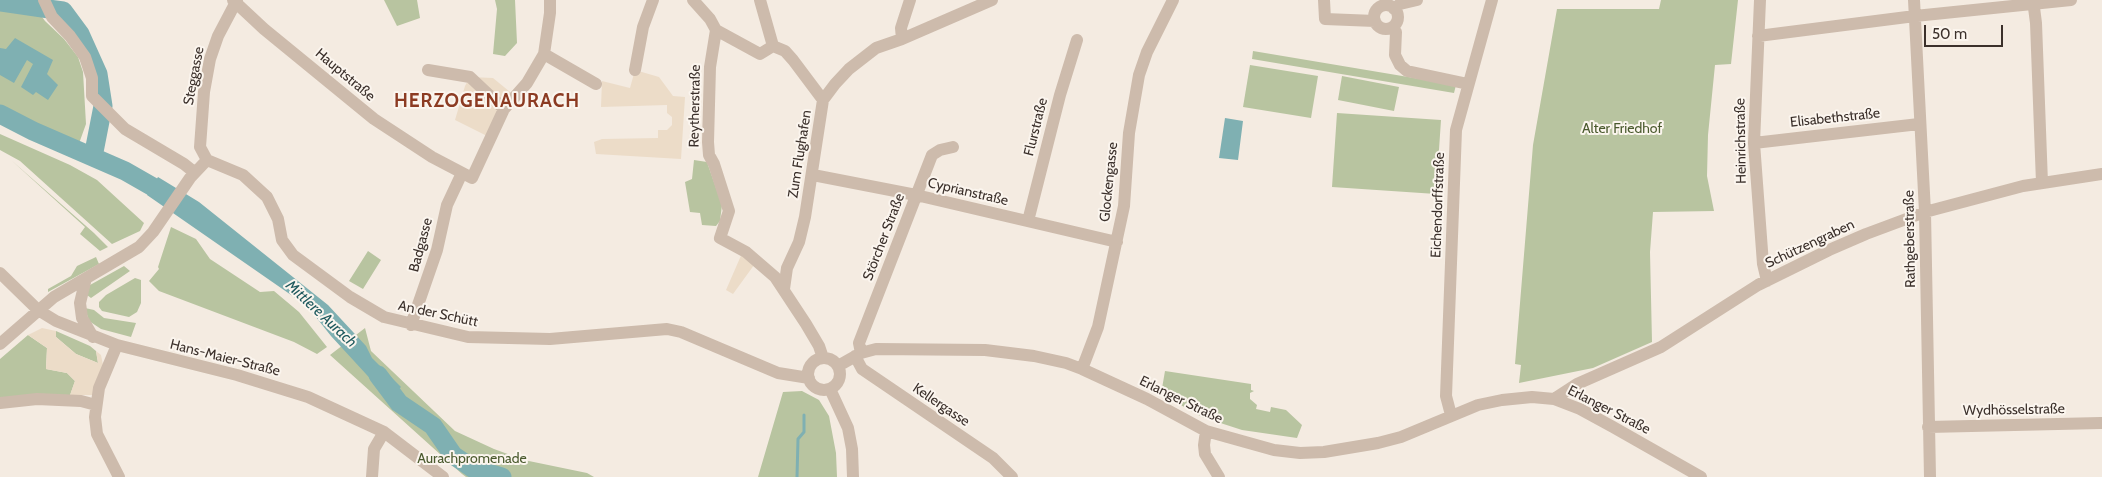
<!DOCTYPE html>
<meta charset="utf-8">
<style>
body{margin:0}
#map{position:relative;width:2102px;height:477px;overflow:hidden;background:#f4ebe1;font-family:Cabin,sans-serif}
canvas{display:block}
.scale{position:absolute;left:1924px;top:25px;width:79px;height:22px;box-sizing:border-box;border:2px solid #3b302b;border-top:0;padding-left:6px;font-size:15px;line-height:18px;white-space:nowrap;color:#3b302b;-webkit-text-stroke:4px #fbf5ee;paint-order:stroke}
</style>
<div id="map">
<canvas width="2102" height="477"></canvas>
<div class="scale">50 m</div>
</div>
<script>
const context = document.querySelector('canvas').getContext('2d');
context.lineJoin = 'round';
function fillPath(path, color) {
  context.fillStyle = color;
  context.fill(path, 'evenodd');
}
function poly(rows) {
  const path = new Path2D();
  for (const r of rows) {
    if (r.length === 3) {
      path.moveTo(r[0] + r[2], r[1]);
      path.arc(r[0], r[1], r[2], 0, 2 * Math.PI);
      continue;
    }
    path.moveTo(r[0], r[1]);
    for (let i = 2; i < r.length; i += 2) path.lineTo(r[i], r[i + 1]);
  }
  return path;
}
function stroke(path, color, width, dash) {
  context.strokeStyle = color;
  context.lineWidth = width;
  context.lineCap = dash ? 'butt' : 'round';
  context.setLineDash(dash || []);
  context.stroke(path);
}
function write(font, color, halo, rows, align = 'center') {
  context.font = font + ' Cabin,sans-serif';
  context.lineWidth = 4;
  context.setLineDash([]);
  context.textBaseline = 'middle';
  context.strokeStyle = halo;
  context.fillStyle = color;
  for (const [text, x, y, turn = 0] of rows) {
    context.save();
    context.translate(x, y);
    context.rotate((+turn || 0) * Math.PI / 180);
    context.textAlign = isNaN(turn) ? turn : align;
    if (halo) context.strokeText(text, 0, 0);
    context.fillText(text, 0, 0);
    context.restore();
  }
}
fillPath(poly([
 [384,0,417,0,420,18,397,26],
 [495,0,515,0,517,43,505,56,493,54,497,9],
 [1661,0,1738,0,1731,64,1715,65,1708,135,1707,176,1714,211,1653,212,1650,252,1652,342,1593,368,1519,383,1521,365,1515,364,1533,145,1557,9,1659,9],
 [0,2,34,6,45,21,64,39,78,57,83,72,86,124,77,149,33,131,0,114],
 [1253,51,1456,85,1454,93,1252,59],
 [1250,65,1318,76,1311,118,1243,107],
 [1342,76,1399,87,1394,111,1338,100],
 [1337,113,1441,120,1436,194,1332,187],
 [0,134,70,165,97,180,144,223,140,231,112,244,20,161,0,150],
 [11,160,94,233,108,247,100,251,80,234,85,227],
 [694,160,707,162,722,205,720,221,716,226,702,225,700,213,690,212,685,182,692,179],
 [171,227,196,239,210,259,260,292,274,291,299,312,327,347,317,354,294,342,159,291,149,281,159,269,158,267],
 [368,251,381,260,363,289,349,281],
 [96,257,99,264,48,292,48,289,71,276,77,266],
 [124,266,130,271,91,298,87,295,90,285],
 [135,278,141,280,141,303,137,312,129,317,102,311,99,307,99,302,106,295],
 [85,308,94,310,104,318,136,323,131,337,101,329,89,321],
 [365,328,371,351,455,431,494,449,524,460,587,473,594,477,466,477,462,474,330,355],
 [56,331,90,346,96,351,98,363,76,354,56,337],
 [28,335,47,348,46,369,67,373,75,381,68,401,0,403,0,359],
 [1165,371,1251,384,1251,390,1254,391,1250,393,1250,399,1257,405,1256,409,1270,412,1271,407,1286,410,1302,425,1297,438,1242,430,1202,417,1161,394],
 [802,391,819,400,829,416,836,453,837,477,758,477,783,392]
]), '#b8c4a0');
fillPath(poly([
 [635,70,659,77,673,96,685,97,681,159,596,154,594,142,602,139,658,138,658,130,667,130,672,125,672,117,667,113,667,105,601,107,602,81,630,88],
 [470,77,493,78,515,96,491,138,455,120,465,86],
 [743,251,757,261,733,294,726,290],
 [42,328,56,331,56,337,76,354,98,363,96,351,101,355,103,365,94,395,70,395,75,381,67,373,46,369,47,348,28,335]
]), '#ecdcc8');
fillPath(poly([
 [15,38,53,60,47,74,58,85,48,100,36,92,33,95,21,87,33,64,27,60,14,83,0,75,0,48,6,49],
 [1225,118,1243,121,1238,160,1219,158],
 [158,177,199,202,328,305,366,346,372,358,401,387,389,399,331,336,312,312,294,297,147,195]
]), '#7fb0b2');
stroke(poly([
 [797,477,798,439,804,432,804,415]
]), '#7fb0b2', 3);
stroke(poly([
 [0,2,63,11,80,34,98,74,103,106,93,157],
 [0,114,33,131,125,171,174,199],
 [378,375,399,403,433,426,453,455,472,468,502,477]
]), '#7fb0b2', 19);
stroke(poly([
 [44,0,52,17,70,36,85,57,92,78,92,96,125,129,184,164,194,172],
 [233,0,264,29,374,119,432,157,472,178,504,109,527,83,544,54,550,13,550,0],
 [693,0,710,19,716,30],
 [760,0,773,46],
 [1324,0,1325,19,1375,21],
 [1760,0,1754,143,1763,264,1767,281],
 [1914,0,1925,212,1930,477],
 [2033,0,2036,23,2042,183],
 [1386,17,12],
 [1394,9,1400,4,1417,0],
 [1392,28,1396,32,1395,55,1400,65,1407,71,1468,84],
 [716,30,710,67,708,142,709,155,714,164,729,211,720,238,746,252,775,277,806,324,819,346,823,358],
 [716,30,760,54,773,46],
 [1758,36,1915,16,2071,0],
 [902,39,901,28,910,0],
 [773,46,785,51,793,60,823,100],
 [544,54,596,84],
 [428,70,470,77,504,109],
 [635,70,643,27,653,0],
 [1754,143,1919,124],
 [207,160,243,175,267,197,278,219,282,240,293,255,350,297,384,317,468,337,550,339,667,329,681,332,778,373,809,378],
 [207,160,200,147,204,92,210,59,218,36,237,0],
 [813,175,916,195,1117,242],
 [1028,221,1060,95,1077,40],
 [0,273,38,310,56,321,117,345,237,375,308,397,384,432,443,477],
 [86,278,80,303,82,318,93,337],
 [784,289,787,268,799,242,805,217,823,100,835,84,849,69,876,48,902,39,992,0],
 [411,325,437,250,447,205,462,173],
 [0,344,54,297,139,247,153,232,190,178,207,160],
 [117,345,99,388,95,417,97,434,119,477],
 [861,353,859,343,932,155,940,150,953,147],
 [855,356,862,369,993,458,1012,477],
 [824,374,16],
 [838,366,861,353,876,349,985,350,1034,356,1066,363,1082,369,1147,399,1206,431,1274,450,1300,453,1324,452,1378,443,1401,437,1478,405,1502,400,1532,397,1554,399,1580,409,1613,427,1701,477],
 [1082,369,1098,327,1124,206,1129,133,1139,75,1147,52,1173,0],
 [830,389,848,428,852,449,853,477],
 [1554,399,1577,384,1661,347,1758,285,1829,250,1866,234,1925,212,2023,186,2102,174],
 [0,403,37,399,81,401,96,405],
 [1451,415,1446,396,1456,130,1492,0],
 [1928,427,2101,423],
 [1206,431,1204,445,1205,454,1219,477],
 [372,477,374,449,384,432]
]), '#cdbbac', 12);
write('14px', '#3b302b', '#fbf5ee', [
 ["Hauptstraße",345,75,40],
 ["Steggasse",194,76,-79],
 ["Reytherstraße",695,106,-89],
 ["Elisabethstraße",1835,118,-6],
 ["Flurstraße",1036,127,-76],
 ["Heinrichstraße",1741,141,-91],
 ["Zum Flughafen",800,154,-81],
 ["Glockengasse",1109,182,-84],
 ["Cyprianstraße",968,192,13],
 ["Eichendorffstraße",1438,205,-88],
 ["Störcher Straße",884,237,-69],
 ["Rathgeberstraße",1910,239,-91],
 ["Schützengraben",1810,244,-25],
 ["Badgasse",421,245,-75],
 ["An der Schütt",438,314,12],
 ["Hans-Maier-Straße",225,358,14],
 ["Erlanger Straße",1181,400,26],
 ["Kellergasse",941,405,34],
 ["Erlanger Straße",1609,410,27],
 ["Wydhösselstraße",2014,410,-1]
]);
write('14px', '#4a5a2e', '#fbf5ee', [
 ["Alter Friedhof",1622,129],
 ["Aurachpromenade",472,459]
]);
write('italic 15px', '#1f5a5e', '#fbf5ee', [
 ["Mittlere Aurach",321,314,43]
]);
context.letterSpacing = '1px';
write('bold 19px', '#8c3b22', '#fbf5ee', [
 ["HERZOGENAURACH",487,101]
]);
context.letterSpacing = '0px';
</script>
